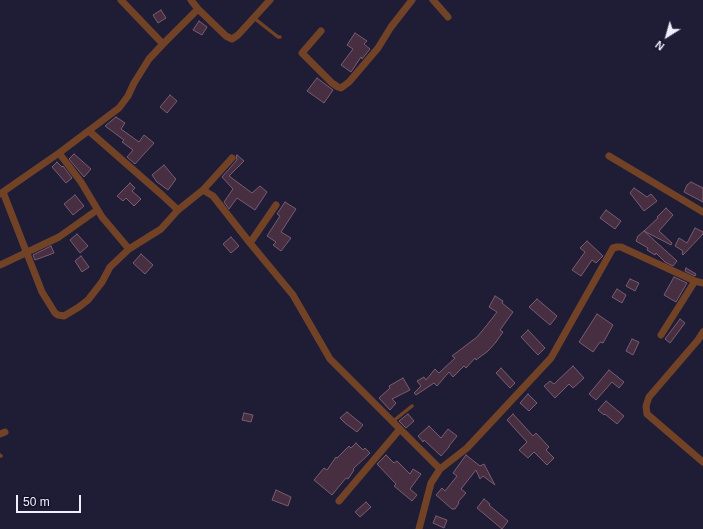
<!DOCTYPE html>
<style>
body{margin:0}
#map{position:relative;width:703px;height:529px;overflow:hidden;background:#1f1d36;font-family:Arial,sans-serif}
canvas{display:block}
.north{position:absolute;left:647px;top:16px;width:40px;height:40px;-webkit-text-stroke:3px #16132c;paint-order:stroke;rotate:217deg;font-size:11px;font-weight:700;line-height:16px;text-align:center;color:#efeffd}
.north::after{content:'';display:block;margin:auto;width:14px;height:18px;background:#efeffd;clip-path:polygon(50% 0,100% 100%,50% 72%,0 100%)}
.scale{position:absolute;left:16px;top:495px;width:65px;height:18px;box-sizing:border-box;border:2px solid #efeffd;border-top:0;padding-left:5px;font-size:12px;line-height:14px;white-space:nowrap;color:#efeffd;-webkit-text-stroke:3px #16132c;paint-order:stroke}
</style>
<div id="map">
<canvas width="703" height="529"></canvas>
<div class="north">N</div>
<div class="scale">50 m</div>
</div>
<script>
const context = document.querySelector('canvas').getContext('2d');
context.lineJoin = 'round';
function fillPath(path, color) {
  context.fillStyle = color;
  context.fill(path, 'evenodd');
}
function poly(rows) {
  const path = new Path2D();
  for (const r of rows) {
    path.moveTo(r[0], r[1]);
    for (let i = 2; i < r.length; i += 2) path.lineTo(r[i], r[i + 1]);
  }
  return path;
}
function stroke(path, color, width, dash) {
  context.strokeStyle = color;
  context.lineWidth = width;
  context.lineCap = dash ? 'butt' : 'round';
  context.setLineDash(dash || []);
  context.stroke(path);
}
const building = poly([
 [161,10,166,18,158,23,153,15,161,10],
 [199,21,207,27,202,35,193,30,199,21],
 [355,33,367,41,364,44,370,49,362,59,361,57,351,72,341,65,353,49,347,45,355,33],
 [317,78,333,90,324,103,307,91,317,78],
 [170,95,177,101,167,113,160,107,170,95],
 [116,117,125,123,121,129,139,142,144,135,154,143,135,164,127,157,133,150,122,142,124,140,105,126,116,117],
 [74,154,91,169,84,177,69,159,74,154],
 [237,155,244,161,229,176,252,193,260,186,267,192,255,210,237,198,229,209,224,202,233,189,222,177,236,161,237,159,236,156,237,155],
 [57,162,62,167,63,166,72,178,66,183,52,167,57,162],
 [164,165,174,177,176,179,168,190,157,182,152,175,164,165],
 [691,182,703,188,703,202,684,192,687,185,691,182],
 [130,183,135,188,132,191,141,199,134,206,126,198,123,201,117,196,130,183],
 [634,188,647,197,651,194,657,201,644,211,630,193,634,188],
 [75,195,84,206,73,215,64,204,75,195],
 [285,202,296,209,281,232,291,238,281,251,273,245,276,242,267,236,280,216,277,214,285,202],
 [666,208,673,215,659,231,672,243,671,245,644,231,658,218,657,217,666,208],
 [606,210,621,221,615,229,600,218,606,210],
 [695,228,703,232,703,234,683,255,682,254,683,251,675,246,679,238,687,243,695,228],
 [644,231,677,261,673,266,665,262,656,253,655,255,647,250,648,248,636,241,638,236,644,231],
 [77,234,88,246,80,253,70,240,77,234],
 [231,237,239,246,231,253,223,244,231,237],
 [587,241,603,256,596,263,592,260,581,276,572,270,585,252,580,248,587,241],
 [51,246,54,253,35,260,33,255,51,246],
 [141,254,153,265,145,274,133,263,141,254],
 [81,256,89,267,82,272,75,261,81,256],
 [686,268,696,274,695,276,685,271,686,268],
 [674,277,687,283,676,302,664,295,674,277],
 [630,279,639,283,635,291,626,286,630,279],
 [617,289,626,295,622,303,612,297,617,289],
 [495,296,503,301,502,303,513,312,500,330,503,332,496,342,488,351,476,360,475,358,466,368,464,366,453,377,449,372,437,386,434,383,416,395,414,393,421,386,417,381,424,377,426,380,435,369,439,373,455,358,452,356,477,337,487,325,497,312,489,307,495,296],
 [537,299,557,316,550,325,529,307,537,299],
 [597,314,613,325,603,343,600,342,593,352,579,342,597,314],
 [680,319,685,323,670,343,665,339,680,319],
 [528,330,545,348,538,355,521,337,528,330],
 [632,339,639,342,633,355,626,351,632,339],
 [573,366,584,378,573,388,569,384,555,398,544,386,550,381,554,384,573,366],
 [501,368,515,383,510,388,496,373,501,368],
 [609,370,624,382,619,388,612,382,596,400,589,394,609,370],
 [403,378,410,390,392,399,396,403,390,410,379,398,390,388,389,386,403,378],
 [528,394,537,403,529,411,520,403,528,394],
 [606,401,624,416,617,424,605,414,604,415,598,410,606,401],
 [347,412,363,425,357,432,345,423,340,418,347,412],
 [244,413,253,415,251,422,242,420,244,413],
 [408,414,414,421,406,428,399,421,408,414],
 [513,414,533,436,536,433,549,447,546,450,554,458,547,465,534,452,528,458,519,450,527,442,507,420,513,414],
 [429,426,441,438,448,429,457,436,449,446,449,447,441,456,424,440,423,442,418,436,429,426],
 [356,443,363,450,365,448,370,453,353,469,354,470,348,479,346,478,332,495,314,480,324,468,327,470,336,457,337,458,349,446,351,448,356,443],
 [386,455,394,463,397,461,410,474,413,469,421,474,410,489,417,495,412,501,394,486,396,484,377,464,386,455],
 [466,455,480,466,484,464,495,485,483,476,480,479,476,470,461,489,466,493,458,502,459,503,455,509,452,509,436,495,442,488,445,491,457,476,453,473,466,455],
 [276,490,291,497,288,506,272,500,276,490],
 [484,499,490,504,489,505,508,521,502,529,477,508,484,499],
 [366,502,371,507,360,517,355,512,366,502],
 [436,516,447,520,444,528,433,523,436,516]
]);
fillPath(building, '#482e41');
stroke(building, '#795d71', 1);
stroke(poly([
 [254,18,278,37,280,37],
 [392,422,412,406],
 [0,455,1,456]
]), '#724227', 3.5);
stroke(poly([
 [121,0,163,44],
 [191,0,198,9],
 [433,0,448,17],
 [321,31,302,53,332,83,338,87,341,88,349,82,378,48,391,27,412,0],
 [89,131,162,195,178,210],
 [59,153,81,182,102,217,129,249,161,229,178,210,203,190,232,158],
 [609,156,703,212],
 [203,190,213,196,250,243,293,295,330,359,440,469],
 [3,192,42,292,47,300,55,313,58,315,64,316,79,307,88,300,102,282,110,267,129,249],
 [0,194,59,153,119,108,128,96,134,83,149,59,163,44,198,9,226,36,232,39,238,35,270,0],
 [250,243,276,205],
 [0,265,59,237,97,210],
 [703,332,698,340,649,397,646,406,647,414,703,462],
 [661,335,695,281],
 [0,434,5,432],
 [339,501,400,429],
 [419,529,431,483,440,469,467,448,551,358,613,248,617,247,621,247,695,281,703,283]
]), '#724227', 7);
</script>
